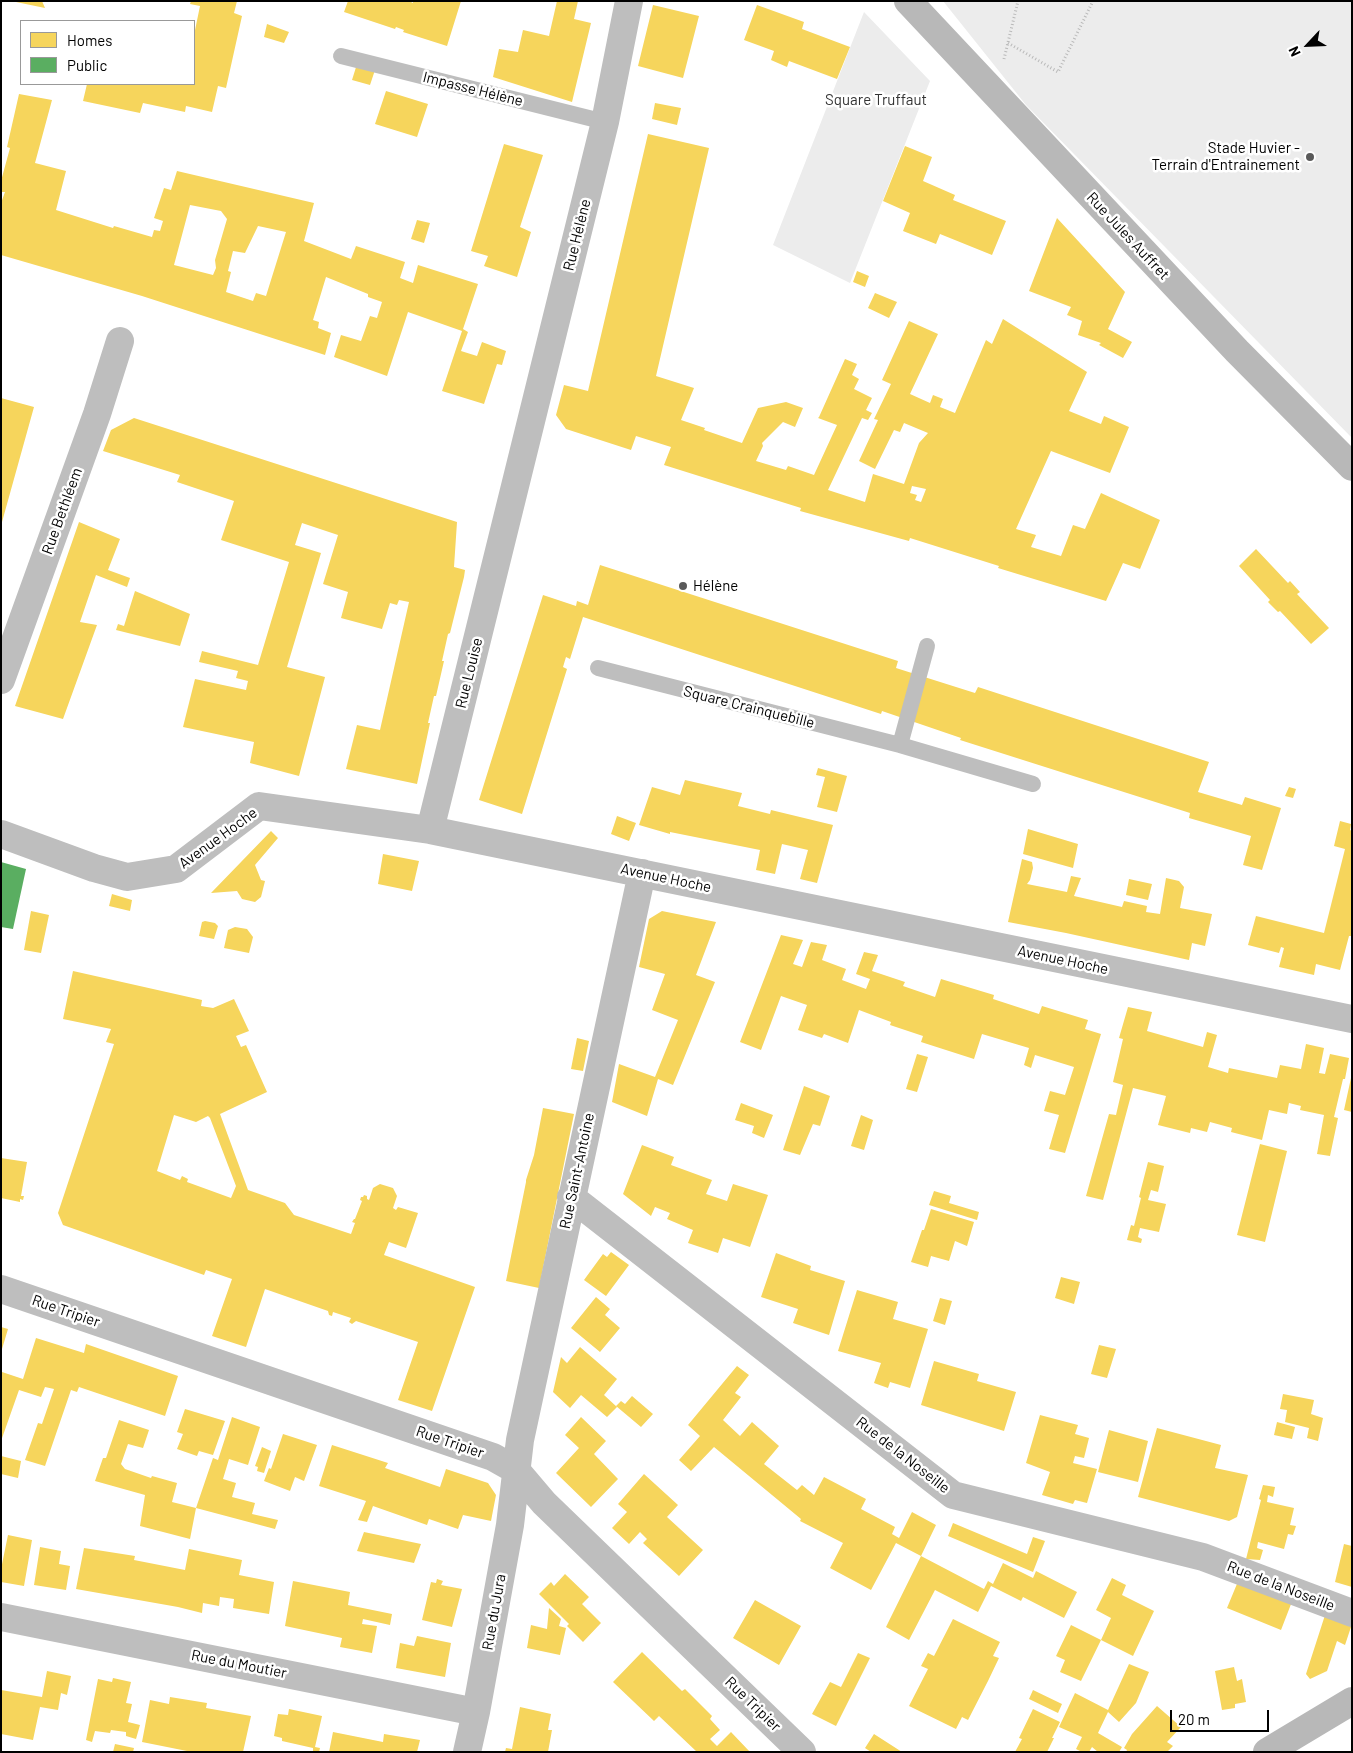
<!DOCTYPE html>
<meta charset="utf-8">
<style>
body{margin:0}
#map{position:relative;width:1353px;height:1753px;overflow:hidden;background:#fff;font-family:Barlow,sans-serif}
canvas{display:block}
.frame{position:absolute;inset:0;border:2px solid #000;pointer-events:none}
.legend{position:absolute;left:20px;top:20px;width:175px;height:65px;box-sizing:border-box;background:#fff;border:1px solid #999;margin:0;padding:6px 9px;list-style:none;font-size:15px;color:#000}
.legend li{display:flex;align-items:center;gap:10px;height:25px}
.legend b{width:25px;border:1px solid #999}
.north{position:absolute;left:1283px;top:20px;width:50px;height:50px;-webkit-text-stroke:4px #fff;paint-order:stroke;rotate:245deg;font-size:14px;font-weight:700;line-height:20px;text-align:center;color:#000}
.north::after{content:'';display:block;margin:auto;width:18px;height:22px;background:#000;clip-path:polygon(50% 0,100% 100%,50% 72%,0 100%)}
.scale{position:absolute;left:1170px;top:1710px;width:99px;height:22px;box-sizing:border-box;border:2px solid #000;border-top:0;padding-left:6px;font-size:15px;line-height:18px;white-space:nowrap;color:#000;-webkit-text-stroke:4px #fff;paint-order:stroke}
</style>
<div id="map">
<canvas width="1353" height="1753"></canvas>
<div class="frame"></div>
<ul class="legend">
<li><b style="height:14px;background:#f6d55c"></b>Homes</li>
<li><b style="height:14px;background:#5aae61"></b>Public</li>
</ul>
<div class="north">N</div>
<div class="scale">20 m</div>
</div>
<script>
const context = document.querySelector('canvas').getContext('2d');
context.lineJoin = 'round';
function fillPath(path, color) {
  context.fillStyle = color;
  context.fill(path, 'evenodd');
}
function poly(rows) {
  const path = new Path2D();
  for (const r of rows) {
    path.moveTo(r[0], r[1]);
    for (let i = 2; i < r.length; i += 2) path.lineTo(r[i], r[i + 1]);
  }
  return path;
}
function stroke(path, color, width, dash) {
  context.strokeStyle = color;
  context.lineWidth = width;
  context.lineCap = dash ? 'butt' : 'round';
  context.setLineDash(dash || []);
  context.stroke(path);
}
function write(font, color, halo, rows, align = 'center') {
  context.font = font + ' Barlow,sans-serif';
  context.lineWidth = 5;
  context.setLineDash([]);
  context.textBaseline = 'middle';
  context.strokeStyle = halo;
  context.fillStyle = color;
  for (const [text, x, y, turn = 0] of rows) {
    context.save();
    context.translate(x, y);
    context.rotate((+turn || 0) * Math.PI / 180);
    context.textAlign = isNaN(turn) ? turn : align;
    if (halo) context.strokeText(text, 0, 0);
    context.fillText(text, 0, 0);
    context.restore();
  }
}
fillPath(poly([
 [943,1,1352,1,1352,438,1026,105],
 [864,12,930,81,850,283,773,245]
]), '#ececec');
fillPath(poly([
 [16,1,42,1,45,8,16,2],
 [191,1,237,1,234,13,242,16,226,88,218,86,212,112,186,106,185,112,143,103,140,113,83,101,87,84,194,84,194,35,200,6,190,4],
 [348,1,409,1,413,3,413,1,461,1,447,46,403,32,404,30,396,27,395,29,344,12],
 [557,1,578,1,574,19,591,23,572,102,493,77,499,49,518,52,523,30,549,36],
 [653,5,699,16,683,78,638,66],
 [757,5,804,22,802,29,850,47,837,79,789,61,787,67,771,60,774,51,744,40],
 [267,24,289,32,284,43,264,37],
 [357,64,375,70,370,85,352,80],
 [386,91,428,104,417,137,375,124],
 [19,94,52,100,35,163,66,171,56,210,113,228,114,226,152,237,154,230,160,231,163,221,154,218,164,188,171,190,177,171,314,203,304,241,351,259,356,246,405,262,400,278,413,283,418,265,478,284,463,329,468,332,461,351,477,356,482,342,506,351,502,365,497,364,484,404,442,391,462,331,408,312,387,376,334,357,341,335,361,341,370,316,377,318,382,302,368,297,368,294,326,277,313,320,319,322,318,328,331,333,325,355,142,296,1,255,1,203,5,192,1,192,1,181,10,148,7,147],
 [190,205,221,211,227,219,215,260,216,268,213,275,174,265],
 [258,226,286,232,266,296,256,293,253,301,226,292,231,272,228,271,233,251,245,253],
 [655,103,681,108,677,125,652,119],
 [648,134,709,148,656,376,694,388,681,420,705,428,704,430,742,443,758,408,786,402,803,408,795,427,783,422,762,443,763,446,756,461,786,470,788,466,814,475,837,425,818,418,819,417,845,359,857,364,852,375,859,379,854,389,872,398,866,410,872,413,868,420,862,418,828,490,865,502,873,474,904,484,919,443,928,433,904,423,900,432,894,430,875,469,859,461,878,420,874,419,891,384,882,380,909,321,938,334,910,394,930,403,933,395,943,399,940,407,955,413,986,340,992,344,1003,319,1087,372,1069,411,1101,424,1104,416,1129,427,1110,473,1051,451,1016,529,1036,535,1031,547,1061,556,1073,525,1085,529,1101,493,1160,520,1140,569,1123,563,1106,601,998,568,999,566,910,538,909,541,800,511,801,508,664,465,671,447,636,436,631,450,566,429,556,415,564,385,588,391],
 [912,486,926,489,921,502,915,500,917,495,910,493],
 [504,144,543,155,520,227,531,232,517,277,484,266,488,256,471,251],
 [905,146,932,157,923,181,955,195,953,200,1006,221,992,255,940,234,936,244,903,231,910,213,883,201],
 [1057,218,1125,292,1108,329,1132,342,1123,358,1099,345,1101,343,1078,335,1082,321,1067,315,1071,307,1029,291],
 [417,220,430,223,424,243,411,239],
 [857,271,869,276,865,287,853,282],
 [875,293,897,302,889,318,868,308],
 [1,398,34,407,2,522,1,522],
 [134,418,457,522,454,567,465,570,464,577,450,633,448,634,442,661,444,661,436,696,434,696,428,723,430,723,417,784,346,769,357,725,380,730,409,602,399,600,397,605,390,603,382,629,341,618,348,592,323,584,338,535,302,523,295,545,321,553,287,667,325,677,299,776,250,763,254,742,183,727,195,679,246,690,248,681,236,678,238,671,199,662,202,651,258,665,289,562,221,540,234,501,177,482,180,475,103,451,111,430],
 [79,522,120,539,108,570,130,578,127,587,96,575,80,622,97,625,63,719,15,706],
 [1256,549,1288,583,1290,581,1300,592,1297,594,1329,628,1311,644,1280,611,1278,612,1268,602,1270,600,1239,566],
 [600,565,898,661,896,668,937,681,975,693,978,687,1209,762,1198,792,1242,805,1245,797,1281,808,1262,870,1243,865,1251,836,1189,818,1190,813,960,740,961,738,882,711,881,714,583,617,570,659,566,657,563,667,567,669,522,814,479,800,543,595,576,606,577,601,588,605],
 [135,591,190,614,180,646,116,630,118,624,124,626],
 [818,768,847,776,837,812,817,807,825,777,816,775],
 [685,780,742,793,738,806,770,814,771,810,833,825,817,883,800,879,808,850,782,844,775,874,756,870,760,850,670,832,670,834,639,825,652,787,680,795],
 [1289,787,1296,789,1293,798,1285,796],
 [617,816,636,823,629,841,611,834],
 [1340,821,1351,824,1350,830,1352,831,1352,936,1349,936,1340,970,1316,964,1314,975,1279,967,1284,948,1281,947,1279,953,1248,945,1256,916,1324,933,1345,849,1334,846],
 [1028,829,1078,844,1073,868,1023,854],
 [271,831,278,838,255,865,261,880,265,881,261,897,255,902,242,899,237,891,211,893],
 [383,854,419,861,412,891,378,884],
 [1022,859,1032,862,1033,868,1030,880,1027,884,1067,892,1071,876,1081,878,1074,896,1122,907,1124,901,1147,906,1146,912,1160,914,1166,878,1179,881,1184,887,1180,908,1212,914,1205,946,1192,943,1189,960,1066,933,1008,922],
 [1129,879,1152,884,1148,900,1126,895],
 [112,894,132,900,130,911,109,906],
 [31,911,49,915,41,953,24,950],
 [662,911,716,922,696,975,715,982,673,1085,658,1079,647,1116,612,1102,619,1064,655,1077,678,1020,652,1010,665,974,639,967,649,919],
 [205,921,215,923,218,926,214,939,199,936,202,922],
 [235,927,247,929,253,937,249,953,224,948,228,930],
 [781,935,803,940,793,964,802,967,811,942,827,945,822,960,846,969,842,980,866,989,870,979,856,974,864,952,878,955,872,971,905,982,903,986,935,997,941,979,994,995,993,999,1039,1014,1042,1006,1088,1020,1085,1029,1101,1034,1065,1153,1049,1149,1059,1115,1044,1111,1050,1091,1065,1095,1074,1067,1035,1055,1031,1068,1024,1065,1029,1048,982,1034,974,1059,921,1042,923,1036,890,1025,891,1022,859,1010,848,1043,824,1034,822,1038,798,1030,807,1005,781,996,761,1050,740,1042],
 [73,971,202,1000,201,1006,213,1008,234,999,249,1031,236,1036,241,1047,246,1045,267,1092,220,1114,248,1190,285,1203,294,1215,351,1234,355,1223,352,1222,354,1219,355,1219,362,1201,360,1200,361,1197,363,1197,364,1195,367,1196,367,1199,369,1200,373,1188,380,1184,393,1188,397,1196,393,1208,396,1210,398,1207,418,1213,406,1248,389,1242,384,1255,475,1287,432,1411,398,1400,418,1342,356,1321,352,1324,349,1322,351,1318,333,1312,332,1316,329,1315,328,1311,265,1289,246,1347,212,1336,232,1279,206,1270,204,1275,63,1225,58,1213,114,1044,106,1042,111,1029,63,1019],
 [174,1115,196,1122,208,1116,210,1118,236,1186,231,1198,187,1182,188,1179,182,1176,180,1180,157,1171],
 [1128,1007,1152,1012,1147,1031,1203,1047,1207,1032,1217,1035,1208,1067,1228,1073,1229,1068,1277,1078,1280,1065,1301,1069,1306,1044,1324,1048,1319,1073,1325,1074,1330,1054,1349,1058,1345,1079,1343,1079,1334,1117,1338,1118,1330,1156,1317,1154,1324,1115,1300,1110,1301,1106,1289,1103,1287,1114,1269,1110,1262,1140,1231,1132,1232,1128,1210,1122,1207,1132,1191,1128,1190,1133,1158,1125,1166,1096,1133,1088,1103,1200,1086,1196,1109,1114,1116,1115,1123,1085,1113,1082,1123,1039,1119,1038],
 [577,1038,589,1041,583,1071,571,1069],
 [917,1054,928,1057,917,1092,906,1089],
 [1351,1078,1352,1078,1352,1112,1344,1110],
 [804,1086,830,1096,820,1126,813,1124,800,1155,783,1150],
 [741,1103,773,1115,764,1138,752,1133,754,1126,735,1120],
 [543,1108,574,1114,539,1288,506,1281,526,1182,526,1180,534,1155],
 [861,1115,873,1120,864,1150,851,1146],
 [1260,1144,1287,1151,1265,1242,1237,1235],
 [642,1145,674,1157,671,1165,712,1180,706,1194,727,1201,733,1184,768,1195,750,1247,723,1238,718,1253,688,1243,693,1230,667,1219,670,1213,655,1207,651,1216,623,1194],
 [1,1158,27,1162,21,1196,24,1196,23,1200,20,1199,20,1202,1,1198],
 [1148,1162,1164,1166,1158,1192,1151,1190,1148,1200,1166,1204,1159,1232,1140,1228,1138,1237,1142,1239,1141,1243,1127,1240,1131,1225,1134,1226,1141,1198,1139,1197],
 [934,1191,951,1196,949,1203,979,1212,977,1220,929,1205],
 [931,1209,974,1222,967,1246,955,1241,949,1261,931,1256,928,1267,911,1262,922,1230,924,1230],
 [611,1252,629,1265,606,1296,584,1280,603,1254,607,1257],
 [776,1253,811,1266,810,1270,845,1281,829,1335,793,1323,798,1309,761,1297],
 [1061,1277,1080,1282,1074,1304,1055,1298],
 [857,1290,898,1302,893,1319,928,1329,910,1388,890,1382,888,1388,874,1383,881,1363,838,1351],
 [596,1297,610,1309,605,1315,620,1328,600,1352,571,1328],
 [940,1298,952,1301,945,1325,933,1321],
 [1,1327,8,1329,2,1349,1,1349],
 [36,1338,84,1353,86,1344,178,1376,165,1416,79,1387,77,1392,71,1390,45,1466,25,1460,38,1423,42,1424,54,1389,45,1387,41,1397,19,1390,1,1441,1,1375,2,1372,23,1379],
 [1099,1345,1116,1349,1107,1378,1091,1374],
 [580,1347,617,1379,604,1395,617,1407,607,1417,581,1395,570,1408,553,1392,561,1357,567,1363],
 [934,1361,979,1374,977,1381,1016,1392,1004,1431,921,1405],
 [737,1366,749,1375,735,1393,741,1397,723,1420,740,1436,752,1422,779,1446,764,1464,797,1490,802,1485,814,1495,824,1477,866,1499,861,1509,895,1527,892,1534,899,1538,912,1512,936,1525,921,1556,896,1543,871,1590,830,1568,843,1543,800,1521,801,1519,714,1447,691,1471,679,1460,700,1436,688,1425],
 [1283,1394,1314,1400,1311,1414,1323,1418,1318,1441,1307,1438,1309,1428,1285,1422,1287,1410,1280,1409],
 [632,1396,653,1414,641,1427,616,1406,621,1401,625,1404],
 [185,1409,225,1421,213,1455,199,1451,197,1456,177,1449,183,1434,177,1432],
 [1040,1415,1078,1425,1075,1434,1089,1438,1084,1458,1075,1456,1073,1463,1097,1469,1087,1503,1075,1500,1073,1504,1042,1495,1050,1472,1026,1463],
 [232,1417,260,1427,248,1465,229,1459,223,1479,236,1483,232,1497,255,1503,252,1514,278,1520,275,1529,196,1508,213,1458,218,1460],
 [581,1417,606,1441,594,1454,618,1479,591,1507,556,1473,579,1448,565,1435],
 [119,1420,149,1430,143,1448,128,1444,121,1464,125,1469,151,1478,152,1476,177,1483,172,1502,196,1508,190,1539,140,1526,145,1495,95,1481,103,1458,106,1458],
 [1277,1422,1295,1427,1292,1439,1274,1435],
 [1157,1428,1221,1445,1215,1468,1248,1475,1237,1517,1229,1521,1138,1497],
 [1109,1430,1148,1441,1138,1482,1098,1472],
 [283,1434,317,1445,304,1481,295,1477,290,1491,264,1481,269,1468,271,1469],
 [332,1445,388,1463,385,1468,440,1487,446,1469,488,1483,496,1495,491,1521,463,1515,458,1529,429,1519,427,1525,373,1506,367,1522,358,1520,366,1501,319,1486],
 [262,1447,271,1451,264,1473,257,1471,258,1467,255,1466],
 [1,1456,21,1461,18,1478,1,1474],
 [644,1474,678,1505,667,1517,703,1550,679,1576,643,1543,647,1539,640,1532,629,1544,612,1528,627,1512,618,1504],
 [1263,1485,1275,1487,1273,1497,1268,1495,1267,1502,1294,1508,1290,1525,1296,1526,1293,1535,1288,1534,1284,1549,1258,1542,1257,1548,1263,1550,1260,1560,1246,1559,1261,1500,1259,1499],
 [953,1523,1027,1554,1033,1537,1045,1541,1033,1572,948,1536],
 [364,1532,421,1544,414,1563,357,1551],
 [8,1535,32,1540,24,1586,1,1582,1,1569],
 [1344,1544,1352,1546,1352,1587,1335,1582],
 [40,1547,61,1551,59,1564,70,1566,66,1590,34,1585],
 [84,1548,135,1556,134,1560,185,1570,189,1549,242,1560,239,1575,274,1582,269,1614,233,1608,234,1599,220,1597,219,1606,203,1603,202,1613,178,1607,76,1589],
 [921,1556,984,1589,988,1581,993,1584,1003,1563,1033,1578,1036,1571,1077,1592,1064,1618,1023,1597,1021,1601,991,1586,978,1612,935,1590,909,1640,886,1627],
 [565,1574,589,1597,582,1604,601,1623,583,1642,567,1626,569,1624,539,1594,551,1582,554,1586],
 [1112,1578,1126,1585,1122,1595,1154,1611,1133,1656,1101,1640,1111,1618,1096,1610],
 [437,1579,443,1581,441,1585,462,1589,452,1627,422,1620,431,1582,436,1583],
 [1239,1579,1293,1599,1281,1630,1227,1608],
 [293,1581,350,1592,348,1605,392,1614,390,1625,363,1619,362,1624,377,1626,372,1653,340,1647,342,1638,285,1626],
 [755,1600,801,1626,779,1665,733,1638],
 [549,1608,561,1619,559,1626,566,1628,560,1655,527,1648,531,1625,547,1629],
 [1326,1612,1352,1624,1345,1645,1337,1641,1327,1671,1310,1679,1306,1674],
 [953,1619,1000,1642,993,1656,999,1658,988,1681,968,1720,962,1717,956,1729,909,1706,928,1669,921,1666,928,1653,934,1656],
 [1071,1625,1101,1640,1081,1681,1060,1672,1065,1660,1056,1656],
 [417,1636,451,1643,445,1677,396,1668,400,1643,414,1646],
 [642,1652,682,1691,685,1689,712,1716,710,1719,720,1730,710,1739,717,1746,731,1732,750,1752,697,1752,659,1716,654,1721,613,1682],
 [858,1653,870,1658,836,1726,812,1714,830,1682,841,1687],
 [1129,1664,1149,1672,1136,1703,1119,1722,1108,1712,1098,1733,1122,1747,1119,1752,1098,1752,1092,1747,1089,1752,1082,1752,1076,1749,1082,1737,1059,1727,1075,1693,1108,1710],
 [1234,1667,1237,1681,1242,1679,1246,1702,1235,1704,1235,1708,1222,1710,1215,1671],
 [47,1671,71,1676,67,1695,61,1693,58,1710,40,1707,33,1740,1,1734,1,1690,42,1697],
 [113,1678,131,1682,126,1703,132,1704,128,1722,140,1725,136,1739,126,1736,126,1732,111,1730,110,1733,95,1731,92,1742,86,1740,98,1679,112,1682],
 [1033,1690,1062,1704,1058,1713,1029,1699],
 [170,1697,207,1703,206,1708,251,1716,243,1752,192,1752,142,1742,150,1700,169,1704],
 [1157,1706,1181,1727,1167,1742,1173,1746,1167,1752,1126,1752,1127,1750,1124,1748,1132,1734],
 [520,1707,551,1714,548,1730,552,1730,548,1752,505,1752,506,1748,512,1749],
 [289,1709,322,1716,315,1747,320,1748,319,1752,313,1752,313,1748,282,1741,282,1738,274,1736,278,1714,288,1715],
 [1033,1709,1060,1722,1052,1738,1054,1738,1047,1752,1015,1752,1022,1739,1019,1738],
 [333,1732,383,1742,384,1734,420,1740,417,1752,329,1752],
 [874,1734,902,1752,871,1752,865,1748],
 [115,1744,134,1748,133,1752,113,1752]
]), '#f6d55c');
fillPath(poly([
 [1,862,26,869,13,929,1,927]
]), '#5aae61');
stroke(poly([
 [1008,43,1058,72,1093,1],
 [1004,59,1018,1]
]), '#b9b9b9', 3, [1, 2.5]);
stroke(poly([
 [341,56,605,122],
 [598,668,900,745,1033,784],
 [900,745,927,646]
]), '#bebebe', 16);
stroke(poly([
 [1,680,97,414,120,341],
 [430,830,605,122,629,1],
 [1,834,94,868,127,877,176,869,259,806,430,830,1352,1019],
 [571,1197,953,1495,1203,1557,1352,1613],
 [1,1289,493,1457,516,1470,544,1503,802,1752],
 [1,1617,476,1712],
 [467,1752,476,1712,510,1525,520,1440,642,873]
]), '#bebebe', 28);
stroke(poly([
 [908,1,1237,351,1352,467],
 [1267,1752,1352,1701]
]), '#b8b8b8', 28);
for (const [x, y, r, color] of [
 [1310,157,5,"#595959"],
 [683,586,5,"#595959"]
]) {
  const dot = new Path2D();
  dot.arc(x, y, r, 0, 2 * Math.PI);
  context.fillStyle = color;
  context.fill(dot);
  stroke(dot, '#fff', 2);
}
write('15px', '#000', '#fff', [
 ["Impasse Hélène",473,89,14],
 ["Rue Hélène",577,235,-76],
 ["Rue Jules Auffret",1128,236,47],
 ["Rue Bethléem",62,511,-70],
 ["Rue Louise",469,673,-76],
 ["Square Crainquebille",749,707,14],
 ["Avenue Hoche",218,838,-36],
 ["Avenue Hoche",666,878,12],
 ["Avenue Hoche",1063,960,12],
 ["Rue Saint-Antoine",577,1171,-78],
 ["Rue Tripier",66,1311,19],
 ["Rue Tripier",450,1442,19],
 ["Rue de la Noseille",903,1455,38],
 ["Rue de la Noseille",1281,1586,21],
 ["Rue du Jura",494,1612,-80],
 ["Rue du Moutier",239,1664,11],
 ["Rue Tripier",753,1704,44]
]);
write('15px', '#333', '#fff', [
 ["Square Truffaut",876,100]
]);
write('15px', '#000', '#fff', [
 ["Stade Huvier -",1300,148],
 ["Terrain d'Entrainement",1300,165],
 ["Hélène",693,586,"left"]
], 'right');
</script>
